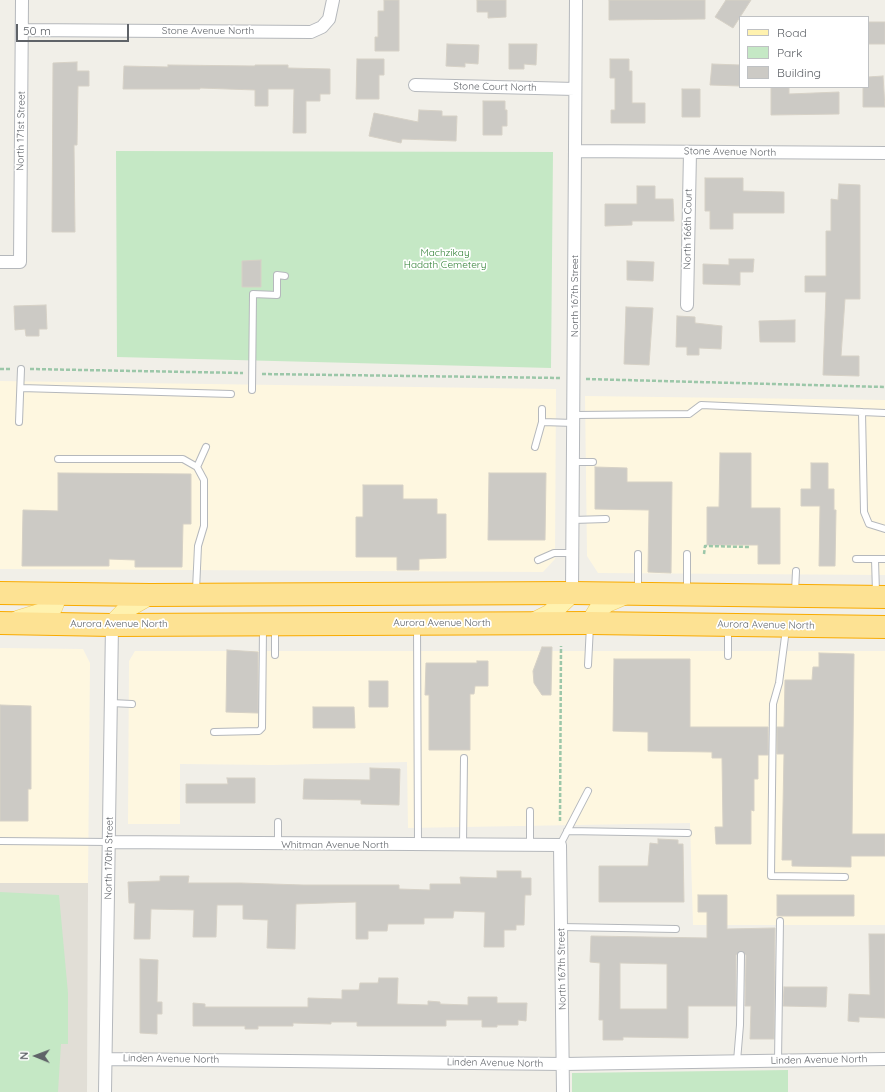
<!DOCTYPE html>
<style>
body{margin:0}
#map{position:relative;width:885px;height:1092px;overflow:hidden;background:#f1efe8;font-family:Quicksand,sans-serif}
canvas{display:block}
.legend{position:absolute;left:739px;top:16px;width:130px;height:72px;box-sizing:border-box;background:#fff;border:1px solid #bfc1c3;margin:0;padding:5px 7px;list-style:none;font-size:12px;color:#5f6368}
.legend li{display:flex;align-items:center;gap:8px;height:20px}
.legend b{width:20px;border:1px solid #bfc1c3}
.north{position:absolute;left:16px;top:1036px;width:40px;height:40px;-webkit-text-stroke:3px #fff;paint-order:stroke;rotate:271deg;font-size:11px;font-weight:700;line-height:16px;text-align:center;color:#5f6368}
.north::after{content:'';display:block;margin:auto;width:14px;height:18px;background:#5f6368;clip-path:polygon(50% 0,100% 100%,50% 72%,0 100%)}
.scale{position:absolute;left:16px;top:24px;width:113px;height:18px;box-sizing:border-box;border:2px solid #5f6368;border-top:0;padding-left:5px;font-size:12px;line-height:14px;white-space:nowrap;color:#5f6368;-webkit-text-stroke:3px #fff;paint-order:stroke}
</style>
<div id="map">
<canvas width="885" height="1092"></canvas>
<ul class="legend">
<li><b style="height:5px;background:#fff2af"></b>Road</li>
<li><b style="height:11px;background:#c5e8c5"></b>Park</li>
<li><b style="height:11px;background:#cccac5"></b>Building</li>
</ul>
<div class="north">N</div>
<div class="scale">50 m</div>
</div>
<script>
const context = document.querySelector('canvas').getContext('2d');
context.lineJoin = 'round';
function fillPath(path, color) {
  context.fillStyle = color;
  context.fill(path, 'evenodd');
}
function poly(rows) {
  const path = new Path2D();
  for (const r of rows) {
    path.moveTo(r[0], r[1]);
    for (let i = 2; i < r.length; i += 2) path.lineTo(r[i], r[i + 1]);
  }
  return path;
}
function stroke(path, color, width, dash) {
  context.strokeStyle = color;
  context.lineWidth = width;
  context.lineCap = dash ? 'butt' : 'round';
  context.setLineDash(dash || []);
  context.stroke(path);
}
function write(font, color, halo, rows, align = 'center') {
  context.font = font + ' Quicksand,sans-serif';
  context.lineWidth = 3.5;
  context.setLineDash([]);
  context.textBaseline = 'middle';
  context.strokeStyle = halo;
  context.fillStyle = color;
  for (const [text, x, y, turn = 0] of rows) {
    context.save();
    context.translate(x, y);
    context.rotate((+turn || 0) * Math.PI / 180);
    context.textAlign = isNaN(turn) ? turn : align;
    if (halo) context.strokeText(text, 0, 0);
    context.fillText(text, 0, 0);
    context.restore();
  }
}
fillPath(poly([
 [0,381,556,389,555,559,543,572,0,569],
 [585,396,885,400,885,575,598,573,587,556],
 [0,648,83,649,90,663,88,883,0,883],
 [135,651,885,651,885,925,693,925,690,823,408,828,407,762,272,765,180,764,180,824,128,824,129,661]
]), '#fef7e0');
fillPath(poly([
 [0,883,88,883,87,1092,0,1092]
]), '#e1ded6');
fillPath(poly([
 [116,151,553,152,551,368,117,357],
 [0,892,59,895,68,993,68,1044,61,1044,58,1092,0,1092],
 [788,1070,788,1092,572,1092,572,1073]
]), '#c5e8c5');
const building = poly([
 [384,0,399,0,399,51,375,51,375,37,378,37,378,11,384,11,384,0],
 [477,0,506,0,506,17,488,18,488,12,477,12,477,0],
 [609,0,705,0,705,19,609,20,609,0],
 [726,0,751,0,733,28,715,17,726,0],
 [868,22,885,22,885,44,868,44,868,22],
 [447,44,479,45,478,64,465,63,465,67,446,66,447,44],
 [509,44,537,44,536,65,524,64,524,69,509,69,509,44],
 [357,59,384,59,384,75,379,75,379,99,356,99,357,59],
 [610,59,629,59,629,71,632,71,632,103,645,103,645,123,611,123,611,110,615,110,615,78,610,78,610,59],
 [77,62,77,71,89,71,89,86,78,86,77,145,74,145,75,232,52,232,53,63,77,62],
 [712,64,740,65,740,86,710,85,712,64],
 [168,65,255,66,255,65,288,65,288,68,330,69,330,94,320,94,320,101,306,101,306,133,293,133,294,89,268,89,268,106,255,106,255,90,200,88,200,89,123,89,124,66,168,67,168,65],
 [883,76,885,107,863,107,863,87,868,87,868,77,883,76],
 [771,87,789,87,789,94,839,92,839,114,771,115,771,87],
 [682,89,700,89,700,117,682,117,682,89],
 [483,101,505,101,505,110,507,110,507,126,502,126,502,135,483,135,483,101],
 [419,110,442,111,442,116,457,116,456,141,402,139,401,143,369,136,374,113,418,122,419,110],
 [705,178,743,178,743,191,784,192,784,213,733,213,733,229,710,229,710,211,705,211,705,178],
 [839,184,860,185,860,299,845,299,841,356,859,356,859,376,823,375,826,292,805,292,805,276,826,276,826,231,831,231,831,199,838,200,839,184],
 [637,186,655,186,655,199,673,199,674,221,632,221,632,225,605,226,605,204,637,204,637,186],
 [729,259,754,259,753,272,740,272,740,285,703,284,703,264,729,265,729,259],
 [261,260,261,287,242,287,242,261,261,260],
 [627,261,654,262,653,281,627,280,627,261],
 [46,305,47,329,39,329,39,336,26,336,25,329,15,330,14,306,46,305],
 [626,307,653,308,649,365,624,364,626,307],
 [677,316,695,317,695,323,722,326,721,349,699,348,699,355,687,355,687,347,676,347,677,316],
 [795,320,795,342,760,342,759,321,795,320],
 [720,453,751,453,751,508,780,508,780,564,758,564,758,545,707,545,707,507,719,507,720,453],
 [811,463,828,463,828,489,834,489,834,510,836,510,835,566,819,566,820,506,801,506,801,489,811,489,811,463],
 [595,467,627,468,627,482,672,482,671,573,648,572,649,510,595,509,595,467],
 [58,473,191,474,191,524,183,524,182,567,135,567,135,560,109,559,109,566,22,566,23,510,58,511,58,473],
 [489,473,546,473,545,540,488,540,489,473],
 [363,485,403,485,403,499,437,499,437,514,446,514,446,558,419,559,419,570,397,570,397,557,356,557,356,517,363,517,363,485],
 [542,647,552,647,551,695,542,695,534,683,533,671,542,647],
 [227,650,258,652,258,713,226,712,227,650],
 [819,653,854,654,852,834,885,834,885,856,851,856,851,867,792,866,792,860,782,860,784,754,777,754,777,727,784,727,785,680,812,680,813,667,819,667,819,653],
 [614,659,690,659,690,727,768,727,768,755,758,755,758,779,754,779,754,811,751,810,751,844,716,844,715,827,723,827,722,758,712,758,712,752,648,751,648,732,613,731,614,659],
 [477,661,488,661,488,686,475,686,474,694,470,694,470,750,429,750,429,695,425,695,426,663,477,663,477,661],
 [369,681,388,681,388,707,369,707,369,681],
 [0,705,31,706,31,789,28,789,28,821,0,821,0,705],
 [313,707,354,707,355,728,313,728,313,707],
 [370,768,400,769,399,805,361,804,361,800,303,799,304,779,370,780,370,768],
 [227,778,255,778,255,803,186,803,186,784,228,784,227,778],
 [658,839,678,840,678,844,683,844,684,902,599,902,599,866,648,866,650,843,658,844,658,839],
 [497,871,521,871,521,878,531,878,531,895,525,895,524,925,516,925,516,930,504,930,504,947,484,947,485,912,454,911,453,918,424,918,424,924,388,924,387,931,368,931,368,939,356,939,356,902,296,904,295,949,267,948,268,920,243,919,243,905,217,905,216,937,193,937,194,910,151,909,150,939,134,939,135,903,129,903,128,882,160,881,160,876,189,876,188,883,241,883,303,885,399,885,399,889,430,890,430,884,461,884,460,877,497,878,497,871],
 [698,895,727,895,727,929,775,928,774,1039,750,1039,751,1006,745,1006,746,955,741,951,736,955,736,1006,688,1006,688,1038,623,1037,623,1040,603,1040,603,1020,599,1020,600,963,590,962,591,936,707,938,707,912,698,912,698,895],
 [620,963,667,964,667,1009,620,1009,620,963],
 [777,895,854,895,854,916,777,916,777,895],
 [869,934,885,934,885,1018,859,1017,859,1022,848,1021,849,994,870,995,869,934],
 [140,959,158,960,157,1002,162,1002,162,1014,157,1014,157,1034,140,1033,140,959],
 [379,978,398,978,397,1004,428,1005,428,1001,440,1002,440,1004,468,1005,468,997,497,997,497,1003,527,1003,526,1021,518,1020,518,1025,497,1025,497,1027,482,1027,482,1020,446,1020,446,1026,357,1026,357,1022,331,1022,331,1024,293,1023,293,1026,258,1026,258,1029,245,1029,245,1026,193,1026,193,1003,205,1004,205,1007,308,1007,308,998,342,999,342,990,359,990,360,983,378,983,379,978],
 [784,987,827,987,826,1007,783,1006,784,987]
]);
fillPath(building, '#cccac5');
stroke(building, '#d6d1c6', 1);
const lane = poly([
 [21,388,231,394],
 [252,390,253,294,277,295,277,275,285,276],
 [862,412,864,512,869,524,885,529],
 [574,415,689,414,701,405,885,413],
 [19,422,21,369],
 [542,422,574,423],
 [535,447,542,422,542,409],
 [58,459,183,459,197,467,204,480,204,526,198,546,196,590],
 [574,462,593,462],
 [197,467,206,447],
 [573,520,606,519],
 [856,559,875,559],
 [538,560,554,553,572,553],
 [638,589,638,554],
 [687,590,687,554],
 [795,592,796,571],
 [876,593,875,559,885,559],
 [417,627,418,845],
 [275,628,275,655],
 [786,629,779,683,773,704,771,876,845,877],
 [728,656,728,628],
 [588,665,590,626],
 [111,703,132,704],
 [214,732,259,731,262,728,263,629],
 [567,831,688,833],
 [0,841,109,842],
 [278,844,278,822],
 [463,845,464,758],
 [530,845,530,811],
 [560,845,588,791],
 [561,927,676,929],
 [737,1061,740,1025,741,955],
 [778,1061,780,921]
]);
const street = poly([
 [22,30,311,32,322,27,329,19,333,0],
 [415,85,575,89],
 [575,151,885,153],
 [0,262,20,262,22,0],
 [687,305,690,152],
 [572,593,576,0],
 [109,842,560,845,563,1092],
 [106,1059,564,1064,885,1059],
 [105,1092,112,625]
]);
const primary = poly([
 [18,620,44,612,53,607,58,594],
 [532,623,550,614,572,593],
 [590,623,598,610,606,603,627,594],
 [112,625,129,607,150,595]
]);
const highway = poly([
 [0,593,150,595,572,593,885,597],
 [0,623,112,625,590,623,885,627]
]);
stroke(lane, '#b5b8bc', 8);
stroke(street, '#b5b8bc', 14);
stroke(primary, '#f2c960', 20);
stroke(highway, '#f9ab00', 24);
stroke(poly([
 [0,369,11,369],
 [30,369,243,373],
 [262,374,561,378],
 [586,379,885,387],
 [704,554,705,546,749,547],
 [560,821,561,646]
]), '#9cc7a9', 2.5, [4, 2]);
stroke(lane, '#fff', 6);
stroke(street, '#fff', 12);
stroke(primary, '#fff2af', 19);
stroke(highway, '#fde293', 22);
write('10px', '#5f6368', '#fff', [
 ["Stone Avenue North",208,31],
 ["Stone Court North",495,87,1],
 ["North 171st Street",21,131,-89],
 ["Stone Avenue North",730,152,1],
 ["North 166th Court",688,229,-89],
 ["North 167th Street",575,296,-90],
 ["Aurora Avenue North",442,623],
 ["Aurora Avenue North",119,624],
 ["Aurora Avenue North",766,625,1],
 ["Whitman Avenue North",335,845],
 ["North 170th Street",109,858,-89],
 ["North 167th Street",562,969,-91],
 ["Linden Avenue North",171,1059,1],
 ["Linden Avenue North",819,1060,-1],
 ["Linden Avenue North",495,1063,1]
]);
write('10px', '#348238', '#fff', [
 ["Machzikay",445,253],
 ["Hadath Cemetery",445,265]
]);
</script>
